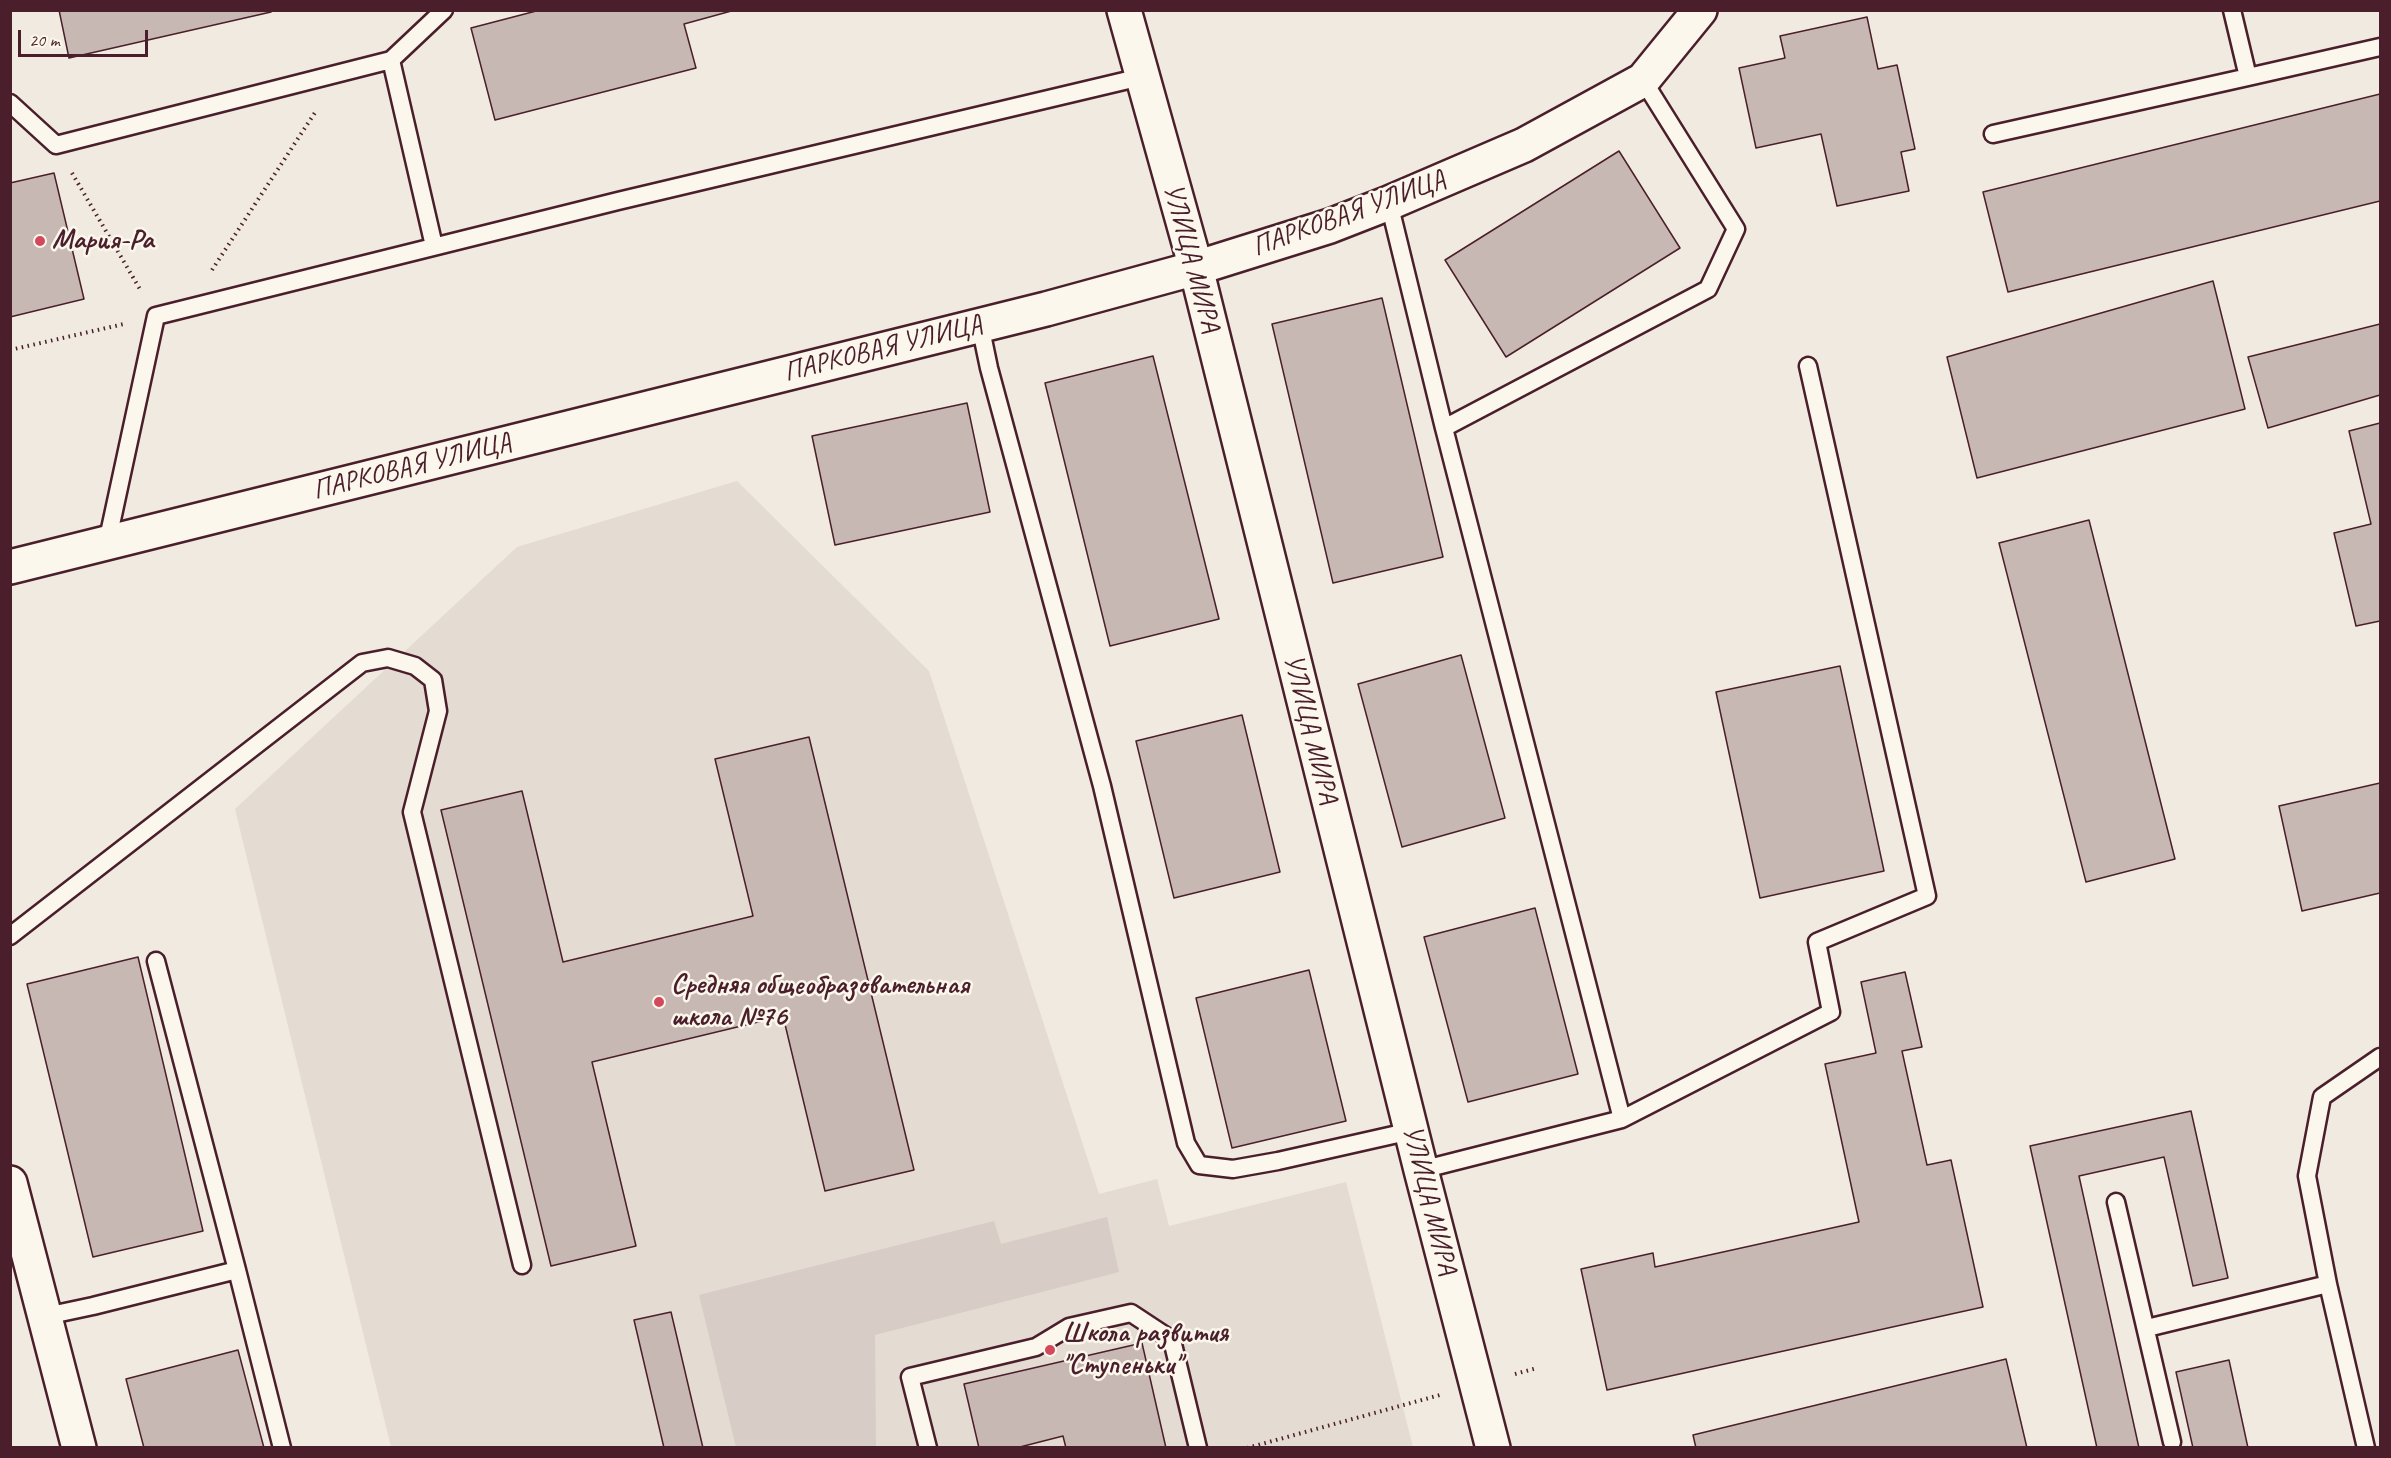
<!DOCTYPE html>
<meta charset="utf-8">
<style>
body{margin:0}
#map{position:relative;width:2391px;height:1458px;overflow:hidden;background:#f0eae0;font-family:Caveat,sans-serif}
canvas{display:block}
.frame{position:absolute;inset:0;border:12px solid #4a1f2b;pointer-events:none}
.scale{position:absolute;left:18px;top:30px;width:130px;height:27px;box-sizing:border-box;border:3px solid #4a1f2b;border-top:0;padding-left:8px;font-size:18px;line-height:21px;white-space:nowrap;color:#4a1f2b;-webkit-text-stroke:4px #fbf7ec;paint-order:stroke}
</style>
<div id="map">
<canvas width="2391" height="1458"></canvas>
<div class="frame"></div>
<div class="scale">20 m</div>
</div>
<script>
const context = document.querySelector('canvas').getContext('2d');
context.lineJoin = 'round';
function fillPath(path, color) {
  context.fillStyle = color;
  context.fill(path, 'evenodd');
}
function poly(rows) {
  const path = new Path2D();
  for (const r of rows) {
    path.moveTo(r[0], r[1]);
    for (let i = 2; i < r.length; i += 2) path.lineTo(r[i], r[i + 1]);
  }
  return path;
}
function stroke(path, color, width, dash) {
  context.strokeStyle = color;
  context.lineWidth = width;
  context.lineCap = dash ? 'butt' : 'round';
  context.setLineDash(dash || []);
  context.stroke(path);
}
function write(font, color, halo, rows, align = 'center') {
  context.font = font + ' Caveat,sans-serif';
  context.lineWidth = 5;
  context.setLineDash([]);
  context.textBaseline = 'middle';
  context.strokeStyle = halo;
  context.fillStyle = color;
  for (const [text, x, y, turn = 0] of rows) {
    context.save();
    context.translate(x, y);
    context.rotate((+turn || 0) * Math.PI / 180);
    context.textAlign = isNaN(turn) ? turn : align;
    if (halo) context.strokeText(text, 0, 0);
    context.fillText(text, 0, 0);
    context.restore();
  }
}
fillPath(poly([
 [737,481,929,671,1099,1194,1157,1179,1169,1226,1346,1182,1413,1447,391,1447,235,809,517,547]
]), '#e4dbd2');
fillPath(poly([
 [1107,1217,1119,1272,875,1335,876,1447,736,1447,699,1295,994,1221,1001,1244]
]), '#d8ccc6');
const building = poly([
 [59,10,270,10,271,12,69,58,59,10],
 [540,10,735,10,684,24,696,68,495,120,471,28,540,10],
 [1867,17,1878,69,1897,65,1915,149,1901,152,1909,191,1837,206,1821,134,1756,148,1739,68,1785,58,1780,36,1867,17],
 [2380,94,2380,201,2008,292,1983,192,2380,94],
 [1619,151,1680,248,1506,357,1445,260,1619,151],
 [54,173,84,299,10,317,10,183,54,173],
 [2213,281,2245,409,1977,478,1947,357,2213,281],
 [1382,298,1443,557,1333,583,1272,324,1382,298],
 [2380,324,2380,395,2268,428,2248,357,2380,324],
 [1153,356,1219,619,1110,646,1045,383,1153,356],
 [967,403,990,512,835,545,812,436,967,403],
 [2380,423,2380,621,2356,626,2334,533,2371,524,2349,431,2380,423],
 [2089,520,2175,859,2086,882,1999,543,2089,520],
 [1461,655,1505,818,1402,847,1358,684,1461,655],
 [1840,666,1884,871,1760,898,1716,692,1840,666],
 [1242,715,1280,872,1174,898,1136,741,1242,715],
 [809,737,914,1170,825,1191,783,1016,592,1062,636,1246,551,1266,441,810,522,791,563,962,753,916,715,759,809,737],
 [2380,783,2380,893,2302,911,2279,806,2380,783],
 [1535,908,1578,1074,1468,1102,1424,937,1535,908],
 [138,957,203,1231,93,1257,27,984,138,957],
 [1309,970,1346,1121,1232,1148,1196,998,1309,970],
 [1905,972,1922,1047,1902,1051,1927,1165,1951,1160,1983,1307,1607,1390,1581,1269,1653,1253,1655,1267,1859,1222,1825,1064,1876,1053,1861,982,1905,972],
 [2191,1111,2228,1278,2193,1286,2164,1157,2079,1176,2139,1448,2097,1448,2030,1146,2191,1111],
 [671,1312,703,1448,664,1448,634,1320,671,1312],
 [1142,1343,1166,1448,1066,1448,1063,1436,1016,1448,979,1448,964,1384,1142,1343],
 [238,1350,264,1448,144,1448,126,1379,238,1350],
 [2006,1359,2027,1448,1696,1448,1693,1435,2006,1359],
 [2229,1360,2248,1448,2193,1448,2176,1372,2229,1360]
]);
fillPath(building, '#c8b8b3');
stroke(building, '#4a1f2b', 1.5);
const service = poly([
 [391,60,444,10],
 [2248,77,2380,47],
 [10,103,56,145,391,60,434,246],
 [1993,134,2248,77,2232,10],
 [1389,203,1444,428],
 [980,325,989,368,1102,786,1186,1143,1199,1165,1233,1169,1278,1161,1411,1131],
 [107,543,156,316,618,201,1141,77],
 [10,936,362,663,388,658,415,666,433,680,438,711,412,812,522,1265],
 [156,961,237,1270],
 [1622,1119,1831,1012,1817,942,1927,896,1808,366],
 [1421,1170,1622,1119,1444,428,1708,289,1736,229,1643,80],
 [2116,1202,2172,1442],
 [2328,1284,2307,1176,2322,1097,2380,1057],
 [43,1311,46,1316,93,1306,237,1270,282,1448],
 [2147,1328,2328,1284,2366,1448],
 [928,1448,910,1377,1036,1347,1069,1327,1131,1313,1172,1340,1198,1448]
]);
const minor = poly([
 [1124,10,1196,268,1421,1170,1493,1448],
 [10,1183,79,1448]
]);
const tertiary = poly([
 [10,567,1046,309,1196,268,1330,226,1389,203,1524,145,1643,80,1700,10]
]);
stroke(service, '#4a1f2b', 21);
stroke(minor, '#4a1f2b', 38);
stroke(tertiary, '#4a1f2b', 38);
stroke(poly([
 [72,173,141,291],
 [212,270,316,111],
 [10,350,124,324],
 [1515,1374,1537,1368],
 [1247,1448,1440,1395]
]), '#4a1f2b', 4, [1.5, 4.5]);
stroke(service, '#fbf7ec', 16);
stroke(minor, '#fbf7ec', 33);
stroke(tertiary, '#fbf7ec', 33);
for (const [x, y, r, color] of [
 [40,241,6,"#d1495b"],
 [659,1002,6,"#d1495b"],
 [1050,1350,6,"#d1495b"]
]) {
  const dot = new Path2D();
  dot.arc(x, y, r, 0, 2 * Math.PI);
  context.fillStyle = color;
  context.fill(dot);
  stroke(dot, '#fbf7ec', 2);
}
write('28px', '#4a1f2b', '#fbf7ec', [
 ["ПАРКОВАЯ УЛИЦА",1349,214,-20],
 ["УЛИЦА МИРА",1191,258,75],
 ["ПАРКОВАЯ УЛИЦА",883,349,-14],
 ["ПАРКОВАЯ УЛИЦА",412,467,-14],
 ["УЛИЦА МИРА",1310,729,76],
 ["УЛИЦА МИРА",1429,1200,76]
]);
write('bold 28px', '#4a1f2b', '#fbf7ec', [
 ["Мария-Ра",52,241],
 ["Средняя общеобразовательная",671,986],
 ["школа №76",671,1018],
 ["Школа развития",1062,1334],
 ["\"Ступеньки\"",1062,1366]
], 'left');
</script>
